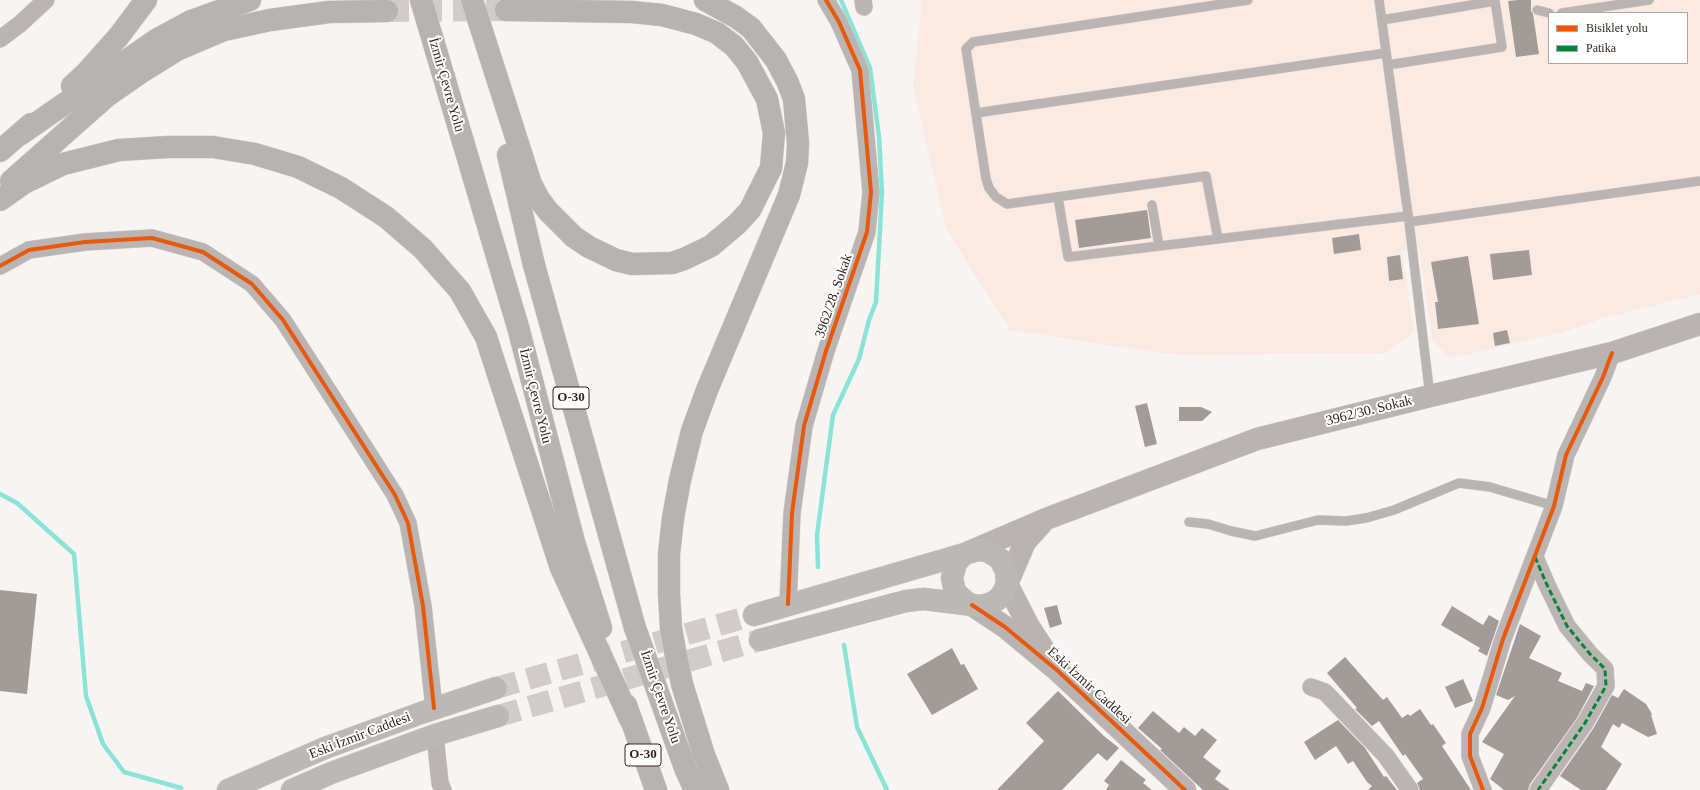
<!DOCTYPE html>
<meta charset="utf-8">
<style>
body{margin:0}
#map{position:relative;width:1700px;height:790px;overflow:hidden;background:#f8f4f3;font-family:"Times New Roman",serif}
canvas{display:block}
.legend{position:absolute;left:1548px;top:12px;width:140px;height:52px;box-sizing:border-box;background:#fff;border:1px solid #ada8a5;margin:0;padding:5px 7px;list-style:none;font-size:12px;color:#33251f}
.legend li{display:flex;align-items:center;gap:8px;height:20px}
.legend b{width:20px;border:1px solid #ada8a5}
</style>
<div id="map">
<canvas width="1700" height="790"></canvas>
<ul class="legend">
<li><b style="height:5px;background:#e8590c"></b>Bisiklet yolu</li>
<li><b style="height:5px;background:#00873e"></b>Patika</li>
</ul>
</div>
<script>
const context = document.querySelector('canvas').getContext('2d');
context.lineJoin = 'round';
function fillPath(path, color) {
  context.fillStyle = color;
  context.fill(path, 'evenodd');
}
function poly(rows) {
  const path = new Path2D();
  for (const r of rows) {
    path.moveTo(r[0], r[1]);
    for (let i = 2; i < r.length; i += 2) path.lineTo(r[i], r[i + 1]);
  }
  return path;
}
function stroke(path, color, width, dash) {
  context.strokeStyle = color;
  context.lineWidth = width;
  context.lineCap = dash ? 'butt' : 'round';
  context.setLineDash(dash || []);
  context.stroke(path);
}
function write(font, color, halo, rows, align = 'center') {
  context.font = font + ' "Times New Roman",serif';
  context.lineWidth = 4;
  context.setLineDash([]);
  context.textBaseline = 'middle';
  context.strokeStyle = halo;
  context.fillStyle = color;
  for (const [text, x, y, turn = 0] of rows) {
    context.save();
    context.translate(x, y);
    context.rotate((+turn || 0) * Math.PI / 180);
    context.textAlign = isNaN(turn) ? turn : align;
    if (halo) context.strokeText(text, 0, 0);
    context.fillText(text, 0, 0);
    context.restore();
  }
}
fillPath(poly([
 [922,0,1700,0,1700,294,1604,318,1561,333,1464,355,1448,357,1432,340,1419,249,1402,251,1414,332,1383,354,1325,353,1201,355,1160,353,1010,330,946,229,913,85],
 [1549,13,1687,13,1687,63,1549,63]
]), '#fbeae2');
stroke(poly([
 [0,494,17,503,74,554,86,696,103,744,124,772,181,788],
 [818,567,817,535,833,415,859,359,869,320,876,302,882,192,879,137,870,68,841,0],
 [844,645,857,727,887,790]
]), '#89e4d6', 4.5);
fillPath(poly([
 [1518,0,1531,0,1531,11,1533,14,1539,54,1516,57,1508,1],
 [1147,210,1151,238,1079,248,1075,220],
 [1359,234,1361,250,1334,254,1332,238],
 [1529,250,1532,275,1493,280,1490,254],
 [1400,255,1403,279,1389,281,1387,257],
 [1468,256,1479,324,1438,329,1435,302,1438,302,1431,262],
 [1507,330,1510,343,1495,346,1493,333],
 [1147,403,1157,444,1145,447,1135,406],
 [1179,407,1201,407,1212,412,1202,421,1179,421],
 [0,590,37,594,27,694,0,691],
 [1057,605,1062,624,1050,628,1044,608],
 [1452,606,1483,625,1489,615,1499,621,1487,656,1478,651,1480,648,1441,625],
 [1520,624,1541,636,1529,658,1562,673,1558,681,1582,691,1586,683,1594,686,1577,718,1530,784,1528,790,1504,790,1490,779,1504,754,1482,742,1515,696,1508,700,1496,695],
 [952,648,961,665,964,664,978,689,932,715,907,674],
 [1345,657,1383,700,1387,697,1402,718,1408,714,1410,716,1420,709,1431,725,1433,724,1446,743,1442,746,1471,790,1420,790,1417,783,1423,779,1405,754,1403,756,1379,721,1372,726,1355,709,1357,708,1327,673],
 [1463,679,1473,701,1455,708,1445,687],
 [1624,689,1646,704,1652,714,1651,715,1657,734,1648,737,1622,723,1619,728,1613,724,1601,747,1622,764,1606,790,1581,790,1560,776,1593,729,1612,695,1618,698],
 [1058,691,1104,736,1119,748,1107,761,1098,753,1062,790,997,790,1044,741,1026,723],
 [1153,711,1179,733,1184,727,1195,736,1202,728,1217,740,1203,757,1221,771,1215,779,1230,790,1203,790,1160,750,1162,749,1138,728],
 [1338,720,1365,748,1384,777,1386,776,1397,790,1368,790,1372,786,1367,782,1353,761,1348,764,1336,746,1315,760,1304,742],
 [1121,760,1146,780,1143,783,1152,790,1106,790,1109,785,1104,781]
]), '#a39b98');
stroke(poly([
 [496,688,754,615],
 [498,716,760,640]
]), '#d1cbc9', 22, [22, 11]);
stroke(poly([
 [387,11,506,10]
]), '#d1cbc9', 22, [22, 11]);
const lane = poly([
 [1379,0,1409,222,1430,396],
 [1537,10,1549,13],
 [1562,13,1649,0],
 [1382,20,1495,1,1502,47,1388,65],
 [976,113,1386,53],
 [1058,197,1068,257,1408,216],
 [1152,205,1159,246],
 [1409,222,1700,181],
 [1218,239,1206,176,1007,204,996,197,989,188,986,179,966,49,973,42,1248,0],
 [1189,522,1208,524,1231,531,1255,536,1318,520,1346,521,1366,518,1394,510,1459,483,1490,487,1554,506]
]);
const street = poly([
 [863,0,864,7],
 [0,39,20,24,46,0],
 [0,266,29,250,85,242,152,238,203,252,252,284,283,320,395,495,408,523,423,606,434,708],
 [1535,557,1547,585,1567,626,1590,654,1605,669,1606,686,1585,723,1538,790],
 [788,604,792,513,804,426,826,351,867,232,871,192,860,70,839,22,826,0],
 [1311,687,1325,692,1386,756,1410,790],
 [435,735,440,783,443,790],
 [1483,790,1470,756,1470,734,1482,708,1503,639,1554,506,1566,455,1603,377,1612,353]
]);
const secondary = poly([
 [1042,523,1025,542,1007,584,1028,625,1044,650],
 [969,552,1046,519,1257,439,1430,396,1612,353,1700,324],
 [972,605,1005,627,1058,671,1185,790]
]);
const primary = poly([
 [969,552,962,556,956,563,952,578,955,592,966,602,972,605],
 [754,615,978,550,987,551,994,555,1000,559,1006,571,1007,584,1003,593,997,600,989,604,981,606,924,599,906,601,760,640],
 [228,790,325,748,421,713,496,688],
 [292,790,331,773,435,735,498,716]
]);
const highway = poly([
 [421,0,518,327,574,542,601,628],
 [472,0,531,184,539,199,548,211,574,237,589,247,616,260,632,264,672,263,684,259,711,246,737,224,750,210,771,168,774,133,767,99,747,62,734,46,717,33,696,24,662,15,632,12,506,10],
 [705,0,736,17,751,28,776,60,788,83,794,99,798,143,797,163,789,195,707,390,692,431,680,480,673,518,669,554,669,594,671,628,675,651,682,684,704,755,718,790],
 [72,86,87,72,119,36,146,0],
 [21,134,156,40,191,21,250,0],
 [0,151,31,124],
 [508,155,534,265,635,628,685,768,695,790],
 [11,181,107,96,140,73,177,50,224,30,270,20,329,12,387,11],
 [0,200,24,183,63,164,119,150,168,147,213,147,255,154,298,167,341,188,386,217,423,249,460,291,486,337,561,568,630,719],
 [626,705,656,790]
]);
stroke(lane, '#d4d0ce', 10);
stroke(street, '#d4d0ce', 18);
stroke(secondary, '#d4d0ce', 23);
stroke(primary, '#d4d0ce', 23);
stroke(highway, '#d4d0ce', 23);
stroke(lane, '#bab5b2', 9);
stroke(street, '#bab5b2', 17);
stroke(secondary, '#b9b4b2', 22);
stroke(primary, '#bcb8b5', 22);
stroke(highway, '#b7b3b0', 22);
stroke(poly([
 [1535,557,1547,585,1567,626,1590,654,1605,669,1606,686,1585,723,1538,790]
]), '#00873e', 3, [6, 3]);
stroke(poly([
 [0,266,29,250,85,242,152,238,203,252,252,284,283,320,395,495,408,523,423,606,434,708],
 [788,604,792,513,804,426,826,351,867,232,871,192,860,70,839,22,826,0],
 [972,605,1005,627,1058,671,1185,790],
 [1483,790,1470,756,1470,734,1482,708,1503,639,1554,506,1566,455,1603,377,1612,353]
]), '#e8590c', 4);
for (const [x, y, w] of [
 [571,398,36],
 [643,755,36]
]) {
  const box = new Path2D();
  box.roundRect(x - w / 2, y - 11, w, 22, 3);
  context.fillStyle = '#fff';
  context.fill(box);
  stroke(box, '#33251f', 1);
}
write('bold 13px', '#33251f', null, [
 ["O-30",571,398],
 ["O-30",643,755]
]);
write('14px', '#33251f', '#fff', [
 ["İzmir Çevre Yolu",446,85,74],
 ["3962/28. Sokak",834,296,-71],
 ["İzmir Çevre Yolu",535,396,76],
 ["3962/30. Sokak",1369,411,-14],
 ["Eski İzmir Caddesi",1089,686,42],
 ["İzmir Çevre Yolu",660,697,71],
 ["Eski İzmir Caddesi",360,736,-21]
]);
</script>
